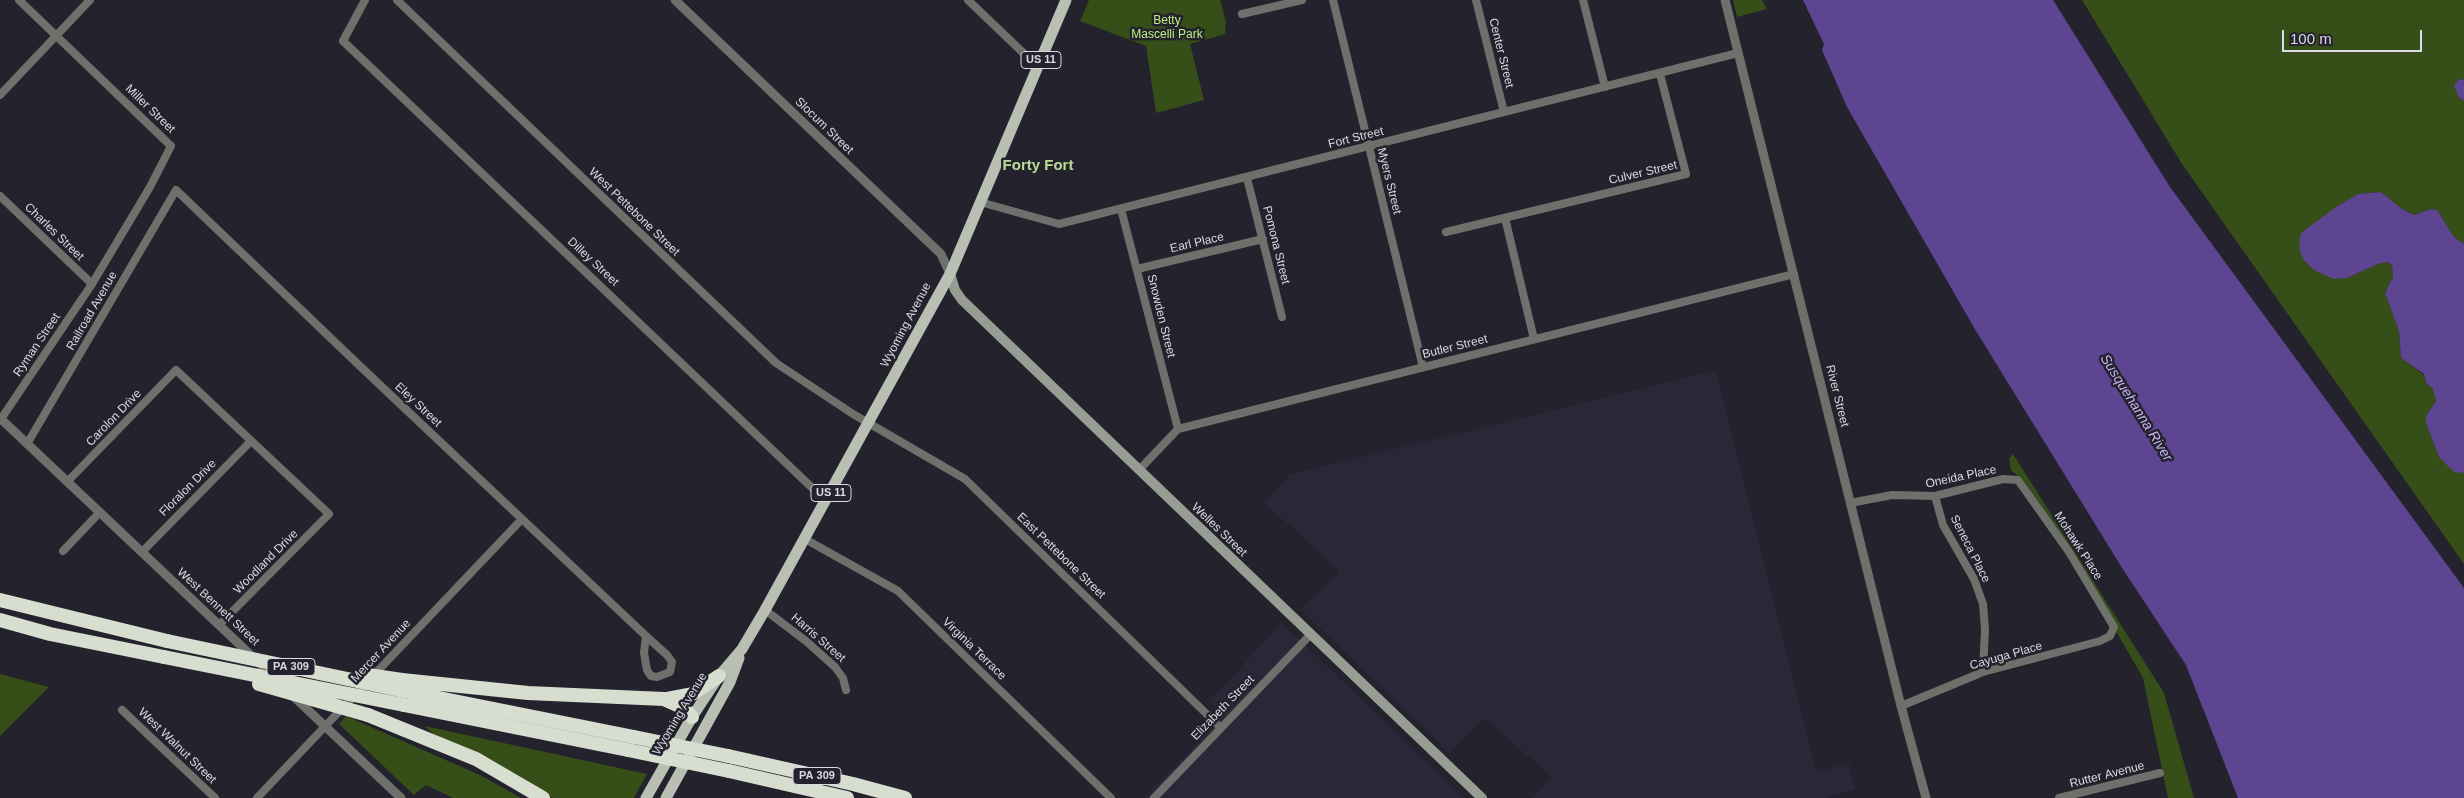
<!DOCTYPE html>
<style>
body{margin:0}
#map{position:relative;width:2464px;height:798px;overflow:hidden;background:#24222d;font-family:Arial,sans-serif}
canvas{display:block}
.scale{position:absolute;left:2282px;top:30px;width:140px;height:22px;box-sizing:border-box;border:2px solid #dbd9e1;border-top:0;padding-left:6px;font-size:15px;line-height:18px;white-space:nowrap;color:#dbd9e1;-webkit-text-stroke:4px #24222d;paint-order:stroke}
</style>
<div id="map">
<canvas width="2464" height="798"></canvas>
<div class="scale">100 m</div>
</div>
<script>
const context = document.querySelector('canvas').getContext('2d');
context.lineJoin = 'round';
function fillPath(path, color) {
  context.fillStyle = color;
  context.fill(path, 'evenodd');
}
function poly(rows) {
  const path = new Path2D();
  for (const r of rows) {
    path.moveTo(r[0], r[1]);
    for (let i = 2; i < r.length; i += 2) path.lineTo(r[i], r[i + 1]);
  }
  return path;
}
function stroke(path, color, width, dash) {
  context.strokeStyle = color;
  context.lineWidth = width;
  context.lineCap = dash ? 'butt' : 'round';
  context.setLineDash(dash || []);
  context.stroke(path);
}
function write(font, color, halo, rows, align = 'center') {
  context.font = font + ' Arial,sans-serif';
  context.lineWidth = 5;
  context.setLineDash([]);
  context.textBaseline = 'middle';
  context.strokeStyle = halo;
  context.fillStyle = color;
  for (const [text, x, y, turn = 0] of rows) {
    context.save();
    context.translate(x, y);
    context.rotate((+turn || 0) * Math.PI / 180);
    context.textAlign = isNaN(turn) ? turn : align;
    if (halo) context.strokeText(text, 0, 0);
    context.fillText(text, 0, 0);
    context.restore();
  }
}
fillPath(poly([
 [1716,370,1817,772,1849,763,1855,789,1825,798,1533,798,1552,778,1486,718,1450,753,1300,609,1340,572,1264,502,1289,475],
 [1282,623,1464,798,1144,798,1224,715,1209,701]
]), '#2b2738');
fillPath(poly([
 [1089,0,1220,0,1226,22,1225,34,1190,44,1204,100,1156,113,1146,46,1080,21],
 [1733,0,1762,0,1767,9,1737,17],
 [2082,0,2464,0,2464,79,2458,80,2459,97,2464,101,2464,244,2454,237,2437,210,2431,209,2414,215,2402,209,2381,192,2358,194,2301,233,2347,278,2378,264,2387,262,2392,265,2393,277,2385,293,2399,331,2401,358,2424,375,2426,383,2433,389,2436,401,2426,416,2426,423,2439,457,2464,473,2464,564,2182,164],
 [2013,454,2164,693,2194,798,2168,798,2143,678,2106,614,2026,483,2011,470,2009,459],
 [0,674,49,687,0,736],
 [346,716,482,776,521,798,453,798,426,785,414,795,339,724],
 [425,726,647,774,634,798,552,798,518,775,478,754,433,734]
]), '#364e17');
fillPath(poly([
 [1803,0,2053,0,2170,187,2464,588,2464,798,2238,798,2186,665,2124,571,1976,331,1847,107,1822,50,1824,44],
 [2464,79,2464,101,2459,97,2454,86,2458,80],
 [2381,192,2402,209,2414,215,2431,209,2437,210,2454,237,2464,244,2464,473,2454,472,2439,457,2426,423,2426,416,2436,401,2433,389,2426,383,2424,374,2401,358,2399,331,2385,293,2393,277,2392,265,2387,262,2378,264,2347,278,2334,279,2314,270,2303,259,2299,248,2301,233,2336,207,2358,194]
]), '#5e4591');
stroke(poly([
 [365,0,343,41,826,501],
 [397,0,776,363,853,414,965,479,1220,727],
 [968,0,1038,67],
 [1333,0,1423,367],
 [1476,0,1504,112],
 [1583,0,1605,87],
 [1242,14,1302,0],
 [0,95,90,0],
 [1247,178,1282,317],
 [0,196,92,284],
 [980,202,1059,224,1738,53],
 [1121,209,1178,429],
 [1505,218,1534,339],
 [1446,232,1686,174,1660,74],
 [1137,269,1263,239],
 [1,419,92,284,150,187,171,146,19,0],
 [27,444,176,190,362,368,522,519,646,636,667,655,672,662,670,672,657,677,651,676,647,670,644,653,646,636],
 [1139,470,1178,429,1794,274],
 [67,482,176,370,329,514,219,625],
 [1935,496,1943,525,1974,579,1983,604,1985,629,1983,672],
 [1850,503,1892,495,1935,496,2003,479,2018,480,2069,552,2114,627,2110,636,2100,641,1983,672,1901,706],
 [805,539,898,591,1111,798],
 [63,551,100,512],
 [142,552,251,441],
 [765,610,806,641,835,667,843,678,846,690],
 [122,710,215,798],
 [257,798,522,519],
 [1154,798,1310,635],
 [2059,798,2160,773]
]), '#6e716b', 8);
stroke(poly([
 [675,0,941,254,950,274],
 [1725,0,1901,706,1926,798],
 [0,418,274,677],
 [292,695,401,798]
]), '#6e716b', 9);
stroke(poly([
 [950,274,955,290,962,300,1482,798]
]), '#989d94', 10);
stroke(poly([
 [646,798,692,717,719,676,742,649,765,610,950,274,1066,0],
 [666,798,730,682,739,658]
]), '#b9bfb3', 11);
stroke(poly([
 [0,600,167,641],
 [0,620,50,634,164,657],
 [402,680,528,693,664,699,682,707,692,717],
 [414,693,634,737],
 [666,699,692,694,719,676],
 [404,705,628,750],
 [368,715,476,759,543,798],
 [728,756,853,784,905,798],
 [729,771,847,798]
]), '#d7ded0', 14);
stroke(poly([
 [167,641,414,693],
 [164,657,404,705],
 [368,675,402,680],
 [259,684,368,715],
 [634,737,728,756],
 [628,750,729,771]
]), '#d7ded0', 14);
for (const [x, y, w] of [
 [1041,60,40],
 [831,493,40],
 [291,667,48],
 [817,776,48]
]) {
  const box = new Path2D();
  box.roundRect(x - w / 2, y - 8.5, w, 17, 4);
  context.fillStyle = '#24222d';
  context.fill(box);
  stroke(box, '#dbd9e1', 1);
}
write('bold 11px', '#dbd9e1', null, [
 ["US 11",1041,60],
 ["US 11",831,493],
 ["PA 309",291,667],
 ["PA 309",817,776]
]);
write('12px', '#bcf181', '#24222d', [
 ["Betty",1167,21],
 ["Mascelli Park",1167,35]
]);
write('12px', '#dbd9e1', '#24222d', [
 ["Center Street",1501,53,76],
 ["Miller Street",150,109,44],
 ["Slocum Street",824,126,44],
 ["Fort Street",1356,138,-14],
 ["Culver Street",1643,173,-13],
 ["Myers Street",1389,181,76],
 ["West Pettebone Street",634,212,44],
 ["Charles Street",54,232,44],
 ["Earl Place",1197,243,-13],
 ["Pomona Street",1276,245,76],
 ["Dilley Street",593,262,43],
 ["Railroad Avenue",92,311,-60],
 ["Snowden Street",1161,316,76],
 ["Wyoming Avenue",906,325,-62],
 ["Ryman Street",37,345,-56],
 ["Butler Street",1455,347,-14],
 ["River Street",1837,396,76],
 ["Eley Street",418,405,43],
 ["Carolon Drive",114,418,-46],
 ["Oneida Place",1961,477,-12],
 ["Floralon Drive",188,488,-45],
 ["Welles Street",1219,530,44],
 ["Mohawk Place",2078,546,57],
 ["Seneca Place",1970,549,63],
 ["East Pettebone Street",1061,556,44],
 ["Woodland Drive",266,562,-45],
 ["West Bennett Street",218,607,43],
 ["Harris Street",818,638,41],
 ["Virginia Terrace",974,649,44],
 ["Mercer Avenue",381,651,-47],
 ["Cayuga Place",2006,656,-16],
 ["Elizabeth Street",1223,708,-46],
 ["Wyoming Avenue",680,714,-59],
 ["West Walnut Street",177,746,44],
 ["Rutter Avenue",2107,775,-14]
]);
write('italic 14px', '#c6b4f5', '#24222d', [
 ["Susquehanna River",2136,408,58]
]);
write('bold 15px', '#badc96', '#24222d', [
 ["Forty Fort",1038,166]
]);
</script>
